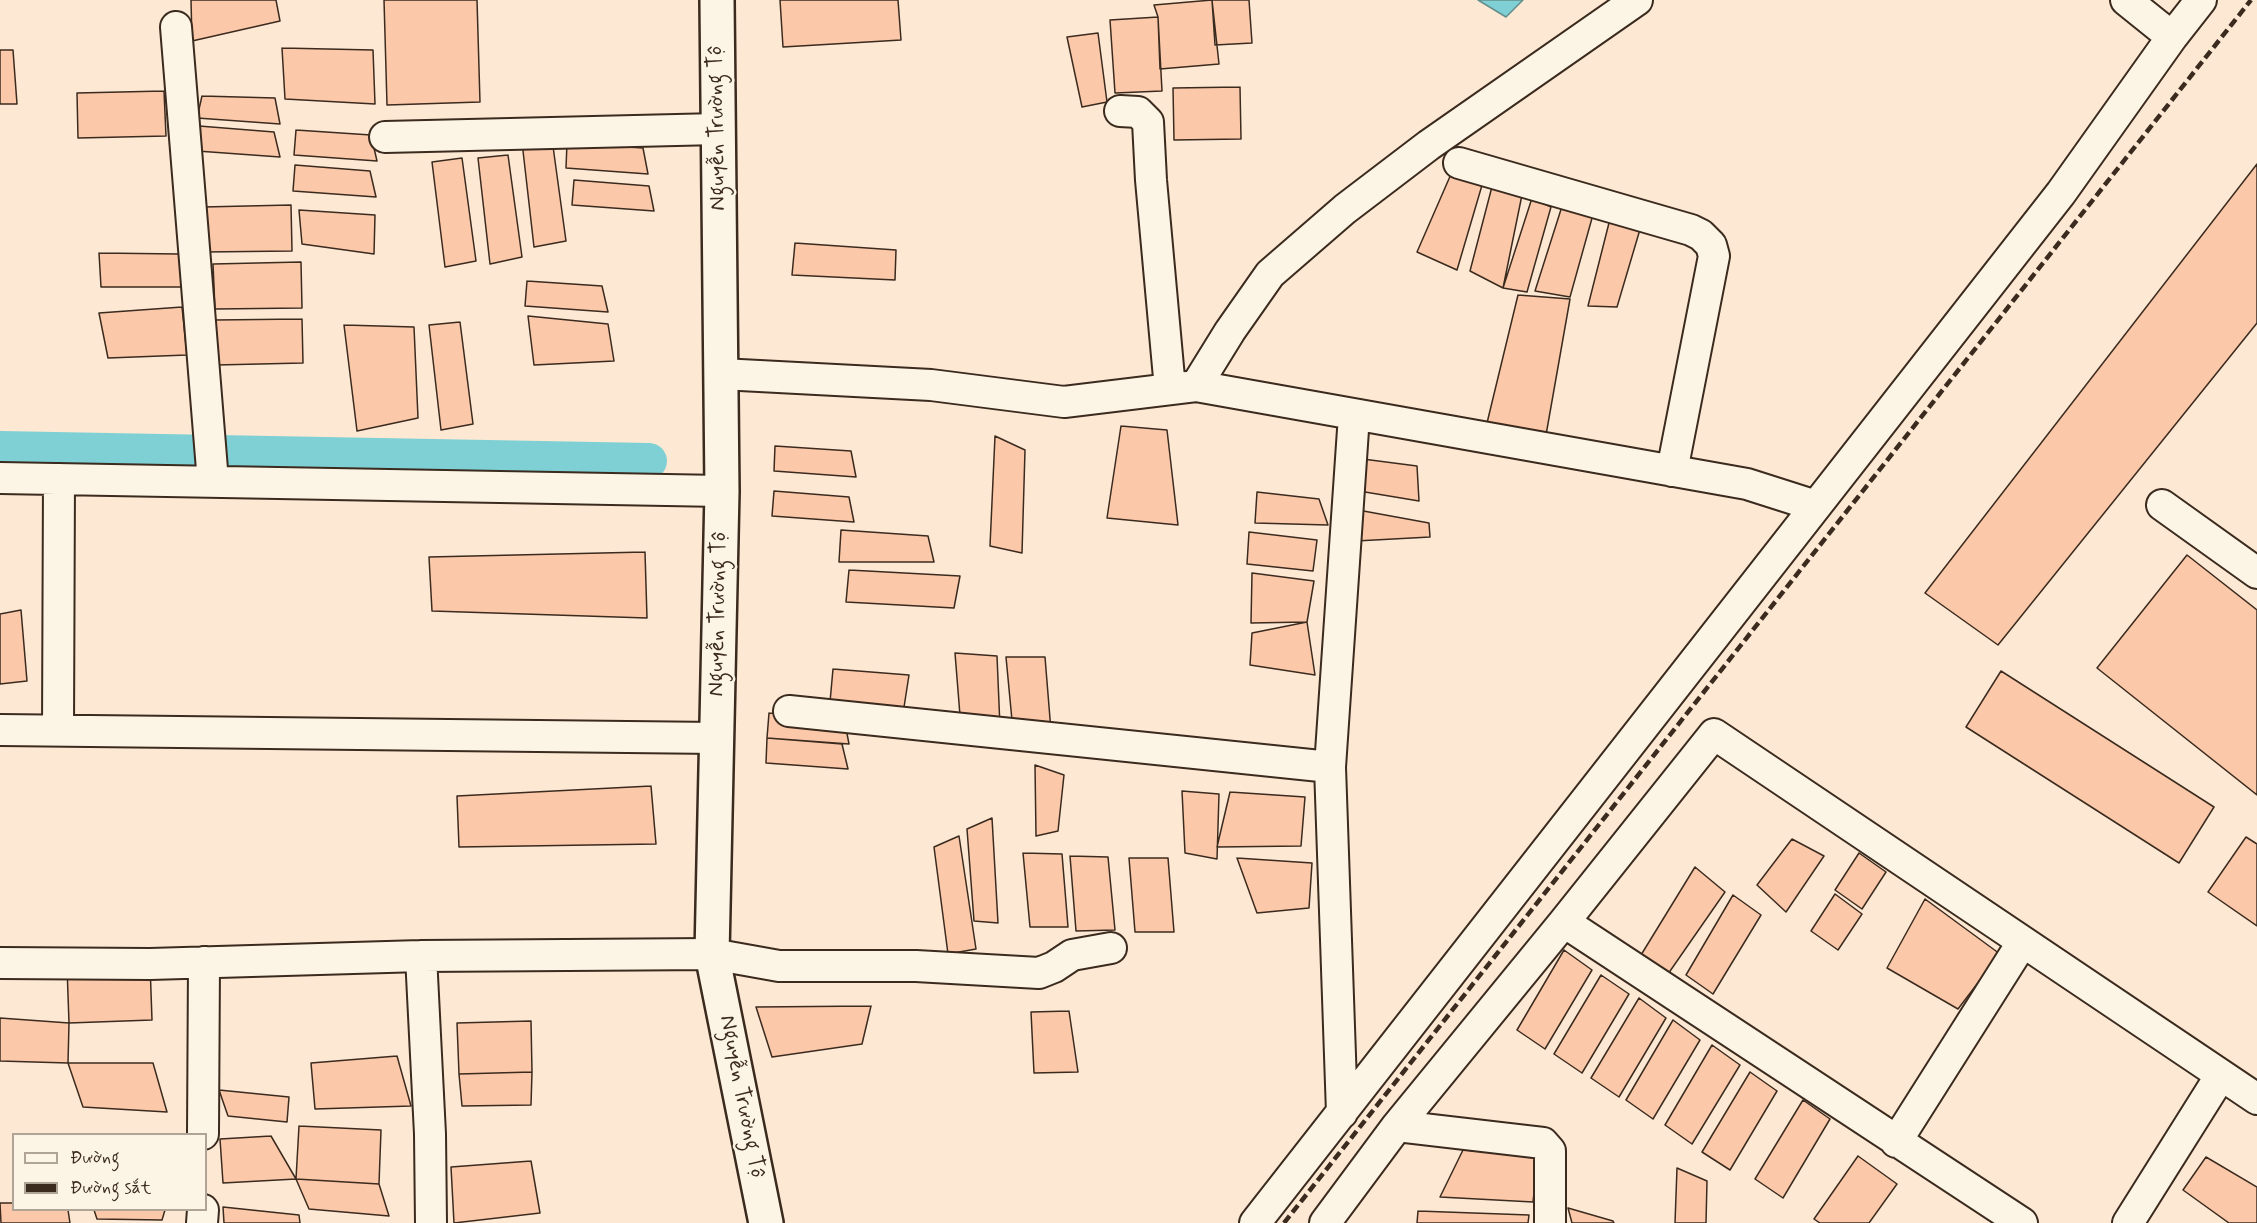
<!DOCTYPE html>
<meta charset="utf-8">
<style>
body{margin:0}
#map{position:relative;width:2257px;height:1223px;overflow:hidden;background:#fce8d3;font-family:Mynerve,sans-serif}
canvas{display:block}
.legend{position:absolute;left:12px;top:1133px;width:195px;height:78px;box-sizing:border-box;background:#fcf5e5;border:2px solid #afa495;margin:0;padding:8px 10px;list-style:none;font-size:18px;color:#3b2a1e}
.legend li{display:flex;align-items:center;gap:12px;height:30px}
.legend b{width:30px;border:2px solid #afa495}
</style>
<div id="map">
<canvas width="2257" height="1223"></canvas>
<ul class="legend">
<li><b style="height:8px;background:#fcf5e5"></b>Đường</li>
<li><b style="height:8px;background:#3b2a1e"></b>Đường sắt</li>
</ul>
</div>
<script>
const context = document.querySelector('canvas').getContext('2d');
context.lineJoin = 'round';
function fillPath(path, color) {
  context.fillStyle = color;
  context.fill(path, 'evenodd');
}
function poly(rows) {
  const path = new Path2D();
  for (const r of rows) {
    path.moveTo(r[0], r[1]);
    for (let i = 2; i < r.length; i += 2) path.lineTo(r[i], r[i + 1]);
  }
  return path;
}
function stroke(path, color, width, dash) {
  context.strokeStyle = color;
  context.lineWidth = width;
  context.lineCap = dash ? 'butt' : 'round';
  context.setLineDash(dash || []);
  context.stroke(path);
}
function write(font, color, halo, rows, align = 'center') {
  context.font = font + ' Mynerve,sans-serif';
  context.lineWidth = 5;
  context.setLineDash([]);
  context.textBaseline = 'middle';
  context.strokeStyle = halo;
  context.fillStyle = color;
  for (const [text, x, y, turn = 0] of rows) {
    context.save();
    context.translate(x, y);
    context.rotate((+turn || 0) * Math.PI / 180);
    context.textAlign = isNaN(turn) ? turn : align;
    if (halo) context.strokeText(text, 0, 0);
    context.fillText(text, 0, 0);
    context.restore();
  }
}
const water = poly([
 [1478,0,1523,0,1506,17,1478,0]
]);
fillPath(water, '#7ed0d4');
stroke(water, '#638e8b', 1.5);
stroke(poly([
 [0,449,649,461]
]), '#7ed0d4', 36);
const building = poly([
 [191,0,276,0,280,21,192,41,191,0],
 [384,0,477,0,480,102,387,105,384,0],
 [780,0,898,0,901,40,783,47,780,0],
 [1212,0,1249,0,1252,43,1215,45,1212,0],
 [1212,0,1219,64,1160,69,1158,17,1154,5,1212,0],
 [1158,17,1162,91,1115,93,1110,20,1158,17],
 [1098,33,1107,102,1082,107,1067,37,1098,33],
 [282,48,373,50,375,104,285,99,282,48],
 [0,50,13,50,17,104,0,104,0,50],
 [1240,87,1241,139,1174,140,1173,88,1240,87],
 [164,91,166,136,78,138,77,93,164,91],
 [202,96,275,98,280,124,197,118,202,96],
 [199,126,274,132,280,157,197,151,199,126],
 [296,130,371,135,377,161,294,155,296,130],
 [552,139,566,241,534,247,522,142,552,139],
 [567,143,643,148,648,174,566,168,567,143],
 [508,155,522,257,490,264,478,158,508,155],
 [462,158,476,261,445,267,432,162,462,158],
 [2257,164,2257,323,1998,645,1925,593,2257,164],
 [295,165,370,171,376,197,293,191,295,165],
 [1455,165,1485,175,1457,270,1417,252,1455,165],
 [1494,179,1523,190,1503,288,1470,271,1494,179],
 [574,180,649,186,654,211,572,205,574,180],
 [1532,198,1551,207,1527,292,1503,288,1532,198],
 [1564,200,1594,211,1570,297,1535,291,1564,200],
 [291,205,292,251,204,252,203,207,291,205],
 [299,210,375,215,374,254,302,244,299,210],
 [1611,215,1641,226,1617,307,1588,306,1611,215],
 [795,243,896,250,895,280,792,275,795,243],
 [99,253,179,254,182,287,101,287,99,253],
 [301,262,302,308,215,309,213,264,301,262],
 [527,281,602,286,608,312,525,306,527,281],
 [1518,295,1570,299,1546,435,1487,423,1518,295],
 [182,307,187,355,108,358,99,313,182,307],
 [528,316,608,324,614,361,534,365,528,316],
 [302,319,303,363,216,365,215,320,302,319],
 [460,322,473,424,441,430,429,325,460,322],
 [344,325,414,327,418,418,357,431,344,325],
 [1121,426,1167,430,1178,525,1107,518,1121,426],
 [995,436,1025,450,1022,553,990,546,995,436],
 [775,446,851,451,856,477,774,471,775,446],
 [1355,458,1417,466,1419,501,1353,490,1355,458],
 [774,491,849,497,854,522,772,516,774,491],
 [1257,492,1319,499,1328,525,1255,523,1257,492],
 [1358,510,1429,523,1430,537,1356,541,1358,510],
 [841,530,928,536,934,562,839,562,841,530],
 [1249,532,1317,540,1313,571,1247,564,1249,532],
 [645,552,647,618,432,611,429,557,645,552],
 [2187,555,2257,610,2257,795,2097,668,2187,555],
 [849,570,960,576,954,608,846,602,849,570],
 [1252,573,1314,581,1307,622,1251,623,1252,573],
 [21,610,27,681,0,684,0,614,21,610],
 [1307,622,1315,675,1250,665,1252,633,1307,622],
 [955,653,997,656,1000,727,961,728,955,653],
 [1006,657,1045,657,1051,731,1013,731,1006,657],
 [833,669,909,675,902,720,830,702,833,669],
 [2001,671,2214,807,2179,863,1966,727,2001,671],
 [769,713,844,718,849,744,767,738,769,713],
 [767,738,842,744,848,769,766,763,767,738],
 [1035,765,1064,775,1058,831,1036,836,1035,765],
 [651,786,656,844,459,847,457,796,651,786],
 [1182,791,1219,794,1217,859,1185,853,1182,791],
 [1230,792,1305,797,1301,846,1217,847,1230,792],
 [992,818,998,923,974,921,967,829,992,818],
 [959,836,976,949,948,954,934,847,959,836],
 [2246,837,2257,844,2257,926,2208,892,2246,837],
 [1792,839,1824,856,1786,912,1757,885,1792,839],
 [1023,853,1062,854,1068,927,1030,927,1023,853],
 [1859,853,1886,872,1862,909,1835,890,1859,853],
 [1070,856,1108,857,1115,930,1076,931,1070,856],
 [1129,858,1168,858,1174,932,1135,932,1129,858],
 [1237,858,1312,863,1309,908,1257,913,1237,858],
 [1695,867,1725,892,1668,974,1641,955,1695,867],
 [1835,894,1862,914,1838,950,1811,931,1835,894],
 [1733,895,1761,915,1713,994,1686,975,1733,895],
 [1925,899,2000,954,1958,1009,1887,968,1925,899],
 [1564,950,1592,970,1545,1049,1517,1030,1564,950],
 [150,964,152,1020,69,1023,67,967,150,964],
 [1601,975,1629,994,1582,1073,1554,1054,1601,975],
 [1639,998,1666,1018,1619,1097,1591,1078,1639,998],
 [871,1006,862,1044,772,1057,756,1007,871,1006],
 [1069,1011,1078,1072,1034,1073,1031,1012,1069,1011],
 [0,1018,69,1023,68,1063,0,1061,0,1018],
 [1673,1020,1700,1040,1653,1119,1626,1100,1673,1020],
 [531,1021,532,1072,459,1074,457,1023,531,1021],
 [1712,1045,1740,1065,1692,1144,1665,1125,1712,1045],
 [397,1056,411,1106,315,1109,311,1063,397,1056],
 [68,1063,153,1063,167,1112,83,1107,68,1063],
 [532,1072,531,1105,462,1106,459,1074,532,1072],
 [1750,1072,1777,1091,1730,1170,1702,1152,1750,1072],
 [219,1090,289,1097,287,1122,228,1116,219,1090],
 [1803,1100,1830,1119,1783,1198,1755,1179,1803,1100],
 [299,1126,381,1130,379,1184,296,1179,299,1126],
 [271,1136,296,1179,223,1183,220,1139,271,1136],
 [1463,1150,1538,1155,1533,1202,1440,1197,1463,1150],
 [1858,1156,1897,1184,1869,1223,1820,1223,1814,1219,1858,1156],
 [2206,1157,2257,1187,2257,1223,2229,1223,2183,1190,2206,1157],
 [531,1161,540,1213,454,1223,451,1167,531,1161],
 [1677,1168,1707,1181,1706,1223,1675,1223,1677,1168],
 [296,1179,379,1184,389,1216,309,1209,296,1179],
 [0,1203,14,1203,14,1210,68,1210,70,1223,1,1223,0,1203],
 [223,1207,299,1215,300,1223,224,1223,223,1207],
 [1568,1208,1613,1221,1614,1223,1572,1223,1568,1208],
 [94,1210,165,1210,162,1220,97,1219,94,1210],
 [1418,1211,1529,1215,1528,1223,1417,1223,1418,1211]
]);
fillPath(building, '#fbc9aa');
stroke(building, '#3b2a1e', 1.5);
const street = poly([
 [176,27,213,482],
 [2172,37,2201,0],
 [1120,111,1138,112,1148,122,1151,180,1170,389],
 [385,137,718,129],
 [1459,163,1691,230,1701,235,1711,245,1714,256,1672,471],
 [721,374,931,385,1064,402,1196,386,1747,484,1816,506],
 [1196,386,1230,331,1270,274,1345,209,1429,145,1637,0],
 [0,478,722,491],
 [2162,505,2257,573],
 [789,711,1330,767],
 [0,730,717,738],
 [58,730,59,479],
 [1564,922,2022,1223],
 [421,956,430,1134,431,1223],
 [0,963,150,964,421,956,712,954,779,966,916,966,1039,973,1054,967,1072,955,1111,948],
 [1342,1113,1330,767,1354,415],
 [1397,1126,1543,1143,1550,1151,1550,1223],
 [203,1134,204,962],
 [1896,1142,2022,943],
 [202,1223,203,1210],
 [1255,1223,2061,193,2172,37,2126,0],
 [1325,1223,1397,1126,1564,922,1714,734,2257,1099],
 [2128,1223,2221,1075]
]);
const secondary = poly([
 [717,0,722,491,712,954,766,1223]
]);
stroke(street, '#3b2a1e', 34);
stroke(secondary, '#3b2a1e', 38);
stroke(street, '#fcf5e5', 30);
stroke(secondary, '#fcf5e5', 33);
stroke(poly([
 [1284,1223,2251,0]
]), '#3b2a1e', 4.5, [9, 4.5]);
write('22px', '#3b2a1e', '#fcf5e5', [
 ["Nguyễn Trường Tộ",718,128,-91],
 ["Nguyễn Trường Tộ",719,614,-89],
 ["Nguyễn Trường Tộ",741,1097,79]
]);
</script>
